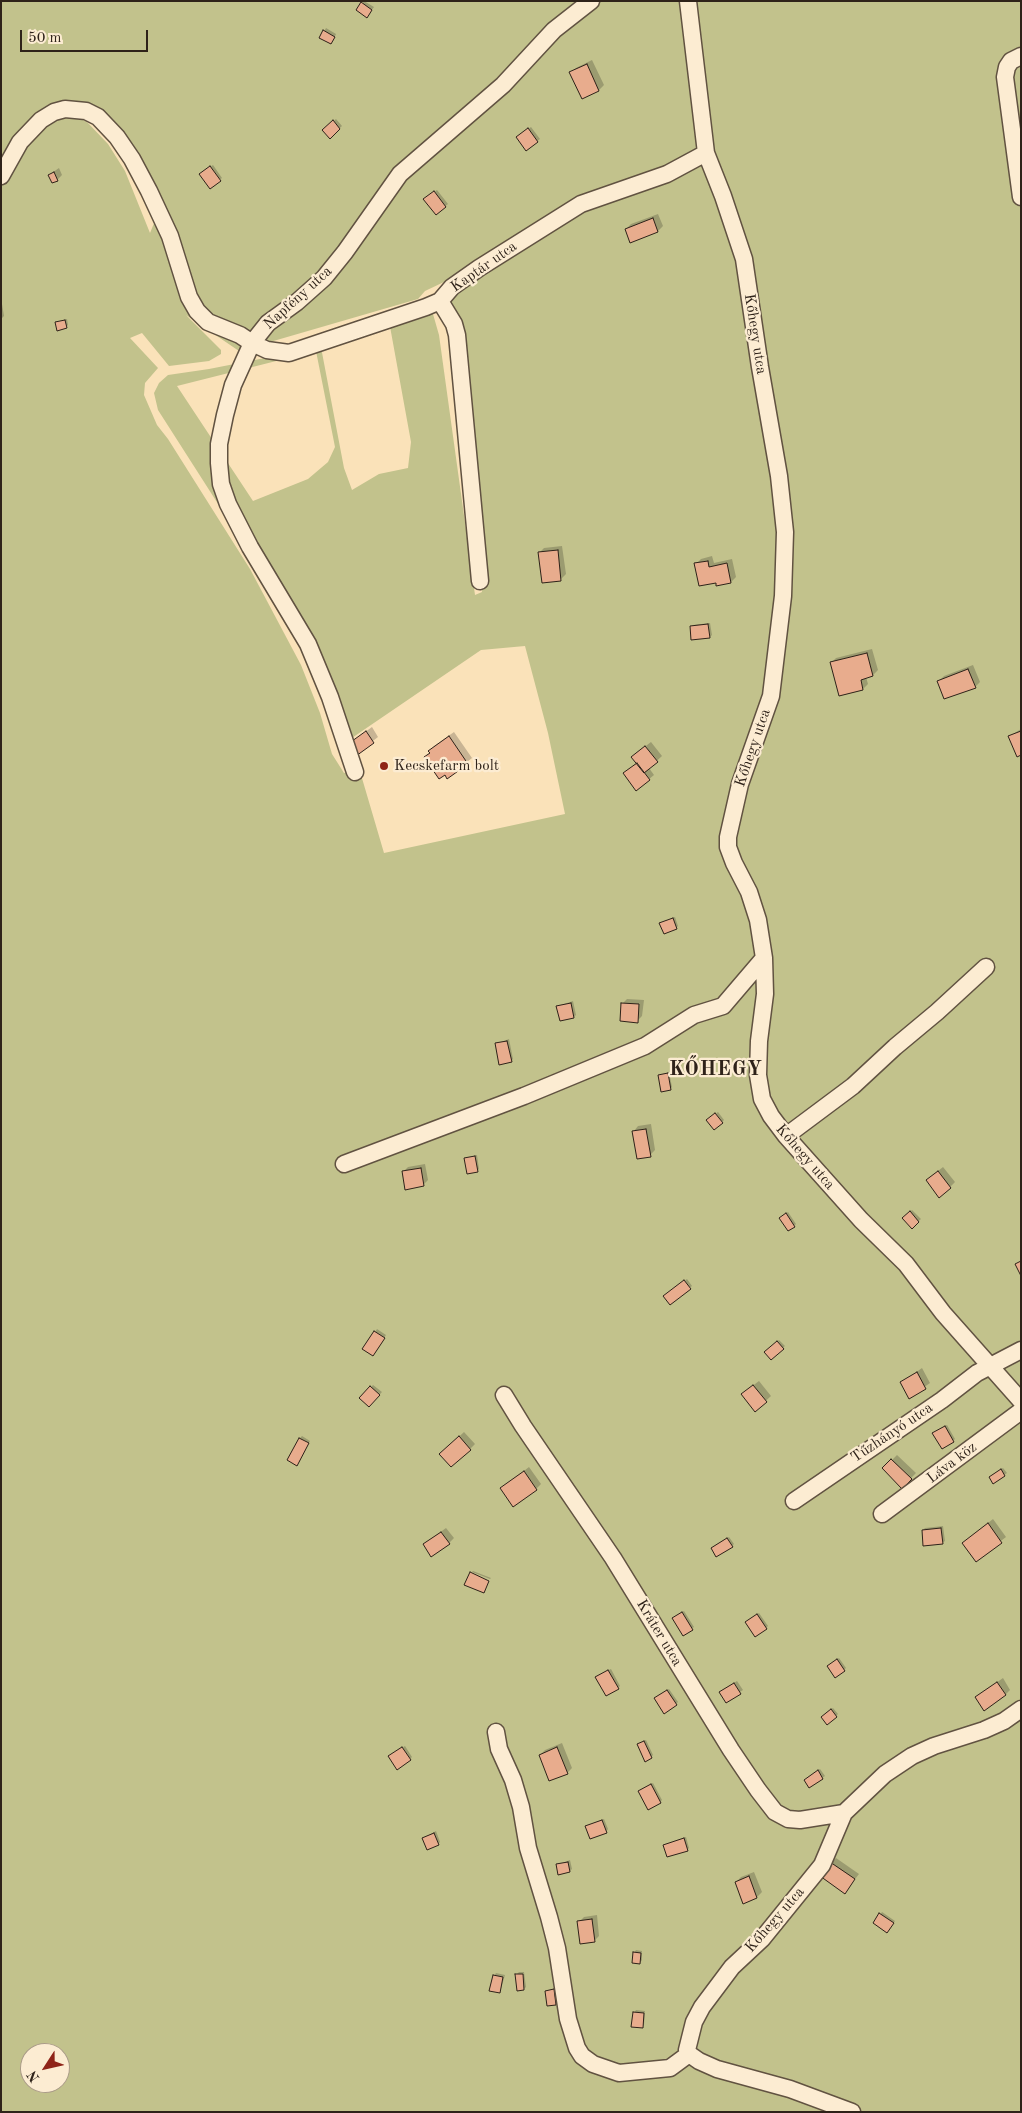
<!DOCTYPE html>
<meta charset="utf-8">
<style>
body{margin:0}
#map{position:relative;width:1022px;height:2113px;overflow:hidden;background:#fae2b9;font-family:"Old Standard TT",serif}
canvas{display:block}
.frame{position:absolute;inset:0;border:2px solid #2e2219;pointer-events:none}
.north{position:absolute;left:20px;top:2043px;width:50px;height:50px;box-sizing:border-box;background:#fcecd2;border:1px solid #aa9b88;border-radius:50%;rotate:235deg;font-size:14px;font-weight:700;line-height:20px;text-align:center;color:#2e2219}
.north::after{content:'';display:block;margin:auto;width:18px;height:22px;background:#8f2418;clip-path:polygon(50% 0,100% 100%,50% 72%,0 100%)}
.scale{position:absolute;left:20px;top:30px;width:128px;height:22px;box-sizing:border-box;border:2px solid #2e2219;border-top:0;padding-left:6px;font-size:15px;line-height:18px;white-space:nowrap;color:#2e2219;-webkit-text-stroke:4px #fcecd2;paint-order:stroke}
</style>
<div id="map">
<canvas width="1022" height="2113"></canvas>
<div class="frame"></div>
<div class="north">N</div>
<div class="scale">50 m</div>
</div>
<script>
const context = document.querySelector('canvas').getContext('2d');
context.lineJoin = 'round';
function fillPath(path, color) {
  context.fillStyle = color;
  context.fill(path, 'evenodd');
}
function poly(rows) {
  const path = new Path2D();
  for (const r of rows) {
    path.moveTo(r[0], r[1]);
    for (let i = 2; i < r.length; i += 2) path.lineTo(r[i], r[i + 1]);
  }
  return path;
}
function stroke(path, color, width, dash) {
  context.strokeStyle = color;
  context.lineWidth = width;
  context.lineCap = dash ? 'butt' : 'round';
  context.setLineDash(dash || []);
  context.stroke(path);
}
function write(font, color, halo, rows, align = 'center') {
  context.font = font + ' "Old Standard TT",serif';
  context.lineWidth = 4.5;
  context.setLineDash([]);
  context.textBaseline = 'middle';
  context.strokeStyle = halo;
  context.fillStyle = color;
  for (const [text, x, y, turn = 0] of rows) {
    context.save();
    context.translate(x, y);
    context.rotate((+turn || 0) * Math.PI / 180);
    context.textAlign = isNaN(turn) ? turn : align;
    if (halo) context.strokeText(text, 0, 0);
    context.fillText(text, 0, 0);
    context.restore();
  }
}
fillPath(poly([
 [1,1,1021,1,1021,2112,1,2112],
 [76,115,114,133,157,216,150,233,125,171,108,144,88,123],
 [444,282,482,592,475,595,439,335,433,314,425,308,389,321,411,442,408,468,379,474,352,490,344,468,320,342,270,357,209,369,168,375,159,383,154,393,158,410,252,557,305,653,346,742,481,650,525,646,548,733,565,814,384,853,359,768,344,773,332,754,320,713,301,665,250,569,168,439,157,425,144,395,145,383,158,368,130,338,142,333,169,366,209,361,221,354,221,350,186,315,239,351,418,299,425,291],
 [316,351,335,447,328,462,308,479,253,501,177,386],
 [30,2053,60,2053,60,2083,30,2083]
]), '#c2c28c');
fillPath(poly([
 [364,1,374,7,369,14,358,10],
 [326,28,336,34,333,41,321,37],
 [592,60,604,85,599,90,582,97,571,73,576,68],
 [336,119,342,126,330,137,324,130],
 [531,127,540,139,526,149,520,135],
 [213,165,222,178,210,187,203,172],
 [59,168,62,175,57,180,49,175],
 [437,190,448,204,436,213,427,197],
 [658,214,663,226,658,231,631,241,626,229,631,224],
 [1,298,4,316,1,319],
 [67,319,68,325,66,327,57,323],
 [562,546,566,574,561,579,539,553,544,548],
 [712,556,714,563,732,559,736,577,731,582,717,581,696,564,701,559],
 [710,623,712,635,710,637,691,627,693,625],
 [872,649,878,670,873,675,866,677,868,684,863,689,831,663,836,658],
 [973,665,980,682,975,687,939,681,944,676],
 [372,727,378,737,356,754,349,744],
 [1021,729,1021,754,1010,736],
 [454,732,472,758,448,777,426,757,434,746],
 [651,742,662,756,649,768,654,775,637,789,638,752],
 [675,917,678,926,676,928,661,923],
 [627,999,644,1000,642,1016,637,1021,622,1004],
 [573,1001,576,1015,574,1017,558,1006],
 [509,1039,513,1059,511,1061,496,1044],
 [669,1072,672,1087,670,1089,659,1076],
 [718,1112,724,1120,722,1122,710,1118],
 [651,1124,655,1150,650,1155,634,1131,638,1126],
 [477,1155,479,1169,477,1171,465,1159],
 [425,1164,428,1180,423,1185,403,1172,408,1167],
 [943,1167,955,1182,950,1187,927,1180],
 [912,1210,921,1219,912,1227,904,1218],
 [788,1212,796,1224,794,1226,783,1216],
 [687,1279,692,1286,670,1303,667,1294],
 [377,1329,386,1335,375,1352,364,1349],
 [779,1340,785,1346,772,1358,766,1352],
 [922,1368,930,1383,910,1397,901,1383],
 [759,1381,771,1396,755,1411,747,1390],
 [373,1385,382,1392,369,1406,361,1398],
 [947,1425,955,1439,953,1441,936,1431],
 [464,1432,475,1444,470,1449,446,1449],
 [302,1436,310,1441,299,1462,300,1438],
 [897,1455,916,1473,902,1487,884,1468],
 [529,1467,541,1484,536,1489,502,1488],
 [1003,1468,1007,1473,994,1482,992,1475],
 [993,1519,1006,1537,976,1560,963,1543],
 [943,1526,945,1541,942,1543,923,1530,925,1528],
 [446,1528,454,1538,449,1543,424,1544],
 [729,1537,734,1544,732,1546,714,1546],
 [473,1571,491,1578,490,1579,472,1572],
 [684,1611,694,1627,684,1634,676,1616],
 [759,1613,768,1626,766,1628,749,1620],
 [839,1658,846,1668,844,1670,831,1664],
 [611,1669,620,1686,618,1688,599,1675],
 [1003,1678,1010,1690,1005,1695,982,1693],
 [737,1681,743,1690,726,1701,723,1690],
 [669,1689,678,1702,676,1704,658,1696],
 [833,1708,838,1714,836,1716,824,1715],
 [646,1740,653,1755,651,1757,638,1744],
 [562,1743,572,1768,567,1773,540,1755,545,1750],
 [405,1746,412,1757,410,1759,392,1754],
 [820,1769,825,1776,810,1786,807,1778],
 [653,1783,662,1800,660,1802,640,1791],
 [604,1819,608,1829,606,1832,589,1825],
 [436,1831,440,1842,438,1844,424,1838],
 [686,1837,689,1848,687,1850,664,1845],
 [836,1858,859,1874,845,1892,831,1863],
 [570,1860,572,1869,570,1871,557,1865],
 [754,1872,762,1892,757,1897,743,1902,736,1882,741,1877],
 [882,1912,895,1921,889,1930,874,1922],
 [597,1915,599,1936,594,1941,579,1922,584,1917],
 [636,1950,642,1951,642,1960,640,1963,634,1953],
 [519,1972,524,1972,526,1987,524,1989,516,1975],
 [496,1973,505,1975,500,1992,494,1976],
 [556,1988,557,2002,555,2004,546,1991],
 [636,2010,645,2011,644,2025,642,2027,634,2013]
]), '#0003');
const building = poly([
 [361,2,372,10,367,18,356,10,361,2],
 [323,30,335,37,331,44,319,38,323,30],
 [587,64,599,91,582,99,569,72,587,64],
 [333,120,340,129,330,139,322,130,333,120],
 [528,128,538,142,526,151,516,137,528,128],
 [210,166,221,181,210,189,199,174,210,166],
 [54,172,58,181,52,183,48,175,54,172],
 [434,191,446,207,436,215,423,199,434,191],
 [653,218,658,232,630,243,625,229,653,218],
 [65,320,67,328,57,331,55,322,65,320],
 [558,550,561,581,542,583,538,552,558,550],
 [708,561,709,567,727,563,731,583,716,586,716,583,699,586,694,563,708,561],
 [708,624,710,638,691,640,690,626,708,624],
 [867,653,873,676,861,680,863,690,839,696,830,662,867,653],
 [968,669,976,688,944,699,937,681,968,669],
 [366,731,374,743,356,756,348,744,366,731],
 [1021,731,1021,755,1017,757,1008,736,1021,731],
 [449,736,468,764,447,779,445,775,439,779,424,757,430,753,428,751,449,736],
 [645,746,658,762,644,773,631,757,645,746],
 [637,763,650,780,636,791,623,773,637,763],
 [673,918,677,929,664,934,659,923,673,918],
 [571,1003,574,1018,560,1021,556,1006,571,1003],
 [621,1003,639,1004,638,1023,620,1021,621,1003],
 [507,1041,512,1062,499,1065,495,1043,507,1041],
 [668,1073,671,1090,661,1092,658,1075,668,1073],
 [715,1113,723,1123,714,1130,706,1120,715,1113],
 [646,1129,651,1157,637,1159,632,1131,646,1129],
 [475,1156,478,1172,467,1174,464,1158,475,1156],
 [421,1168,424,1186,405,1190,402,1171,421,1168],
 [938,1171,951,1188,939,1198,926,1180,938,1171],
 [910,1211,919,1222,912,1229,902,1218,910,1211],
 [786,1213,795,1227,788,1231,779,1218,786,1213],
 [1021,1261,1021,1276,1015,1264,1021,1261],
 [684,1280,691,1289,670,1305,663,1296,684,1280],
 [374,1331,385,1338,373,1356,362,1349,374,1331],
 [777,1341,784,1349,771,1360,764,1352,777,1341],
 [917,1372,926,1389,909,1399,900,1382,917,1372],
 [753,1385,767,1402,755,1412,741,1394,753,1385],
 [370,1386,380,1395,369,1407,359,1398,370,1386],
 [945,1426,954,1442,942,1449,932,1433,945,1426],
 [459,1436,471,1450,451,1467,439,1454,459,1436],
 [299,1438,309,1443,297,1466,287,1460,299,1438],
 [891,1459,912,1479,902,1489,882,1468,891,1459],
 [1001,1469,1005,1476,993,1484,989,1477,1001,1469],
 [524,1471,537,1490,513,1507,500,1488,524,1471],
 [988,1523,1002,1543,976,1562,962,1543,988,1523],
 [941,1528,943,1544,923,1546,922,1530,941,1528],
 [441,1532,450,1544,431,1557,423,1544,441,1532],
 [727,1538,733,1547,716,1557,711,1548,727,1538],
 [470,1572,489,1581,484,1593,464,1585,470,1572],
 [682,1612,693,1630,683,1636,672,1618,682,1612],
 [757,1614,767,1629,755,1637,745,1622,757,1614],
 [837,1659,845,1671,835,1678,827,1666,837,1659],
 [608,1670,619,1689,606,1696,595,1677,608,1670],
 [997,1682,1006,1695,984,1711,975,1697,997,1682],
 [734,1683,741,1694,726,1703,719,1692,734,1683],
 [667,1690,677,1705,664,1714,654,1698,667,1690],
 [831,1709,837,1717,827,1725,821,1717,831,1709],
 [644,1741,652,1758,645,1762,637,1744,644,1741],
 [402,1747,411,1760,397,1770,388,1756,402,1747],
 [557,1747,568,1774,549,1781,539,1755,557,1747],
 [818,1770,823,1779,809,1788,804,1780,818,1770],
 [651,1784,661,1803,648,1810,638,1791,651,1784],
 [602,1820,607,1833,590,1839,585,1826,602,1820],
 [434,1833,439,1845,427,1850,422,1838,434,1833],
 [684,1838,688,1851,667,1857,663,1845,684,1838],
 [568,1862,570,1872,558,1875,556,1864,568,1862],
 [830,1862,855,1879,845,1894,820,1876,830,1862],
 [749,1876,757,1898,743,1904,735,1882,749,1876],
 [879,1913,894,1923,887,1933,873,1923,879,1913],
 [592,1919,595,1942,580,1944,577,1921,592,1919],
 [633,1952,641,1953,640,1964,632,1963,633,1952],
 [515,1974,523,1974,524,1990,517,1991,515,1974],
 [493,1975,503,1977,500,1993,489,1991,493,1975],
 [554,1989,556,2005,547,2006,545,1991,554,1989],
 [633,2012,644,2013,643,2028,631,2027,633,2012]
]);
fillPath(building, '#e8ac8d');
stroke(building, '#2e2219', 1);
const street = poly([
 [688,1,706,153,723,196,744,259,760,367,779,476,785,532,783,596,771,696,740,784,728,837,728,847,734,863,749,892,758,920,764,958,765,994,759,1041,758,1075,762,1099,771,1116,786,1136,861,1220,906,1264,943,1313,1021,1401],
 [1021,56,1011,61,1007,67,1005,77,1021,197],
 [1,176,20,142,41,120,54,112,65,109,86,111,98,117,117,137,132,159,149,191,170,236,189,297,197,311,208,322,240,335,252,343,268,323,297,302,324,278,345,252,400,174,503,85,554,30,591,1],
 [440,301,454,324,457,335,480,581],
 [355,772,330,697,308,644,250,547,228,504,221,484,219,463,219,444,225,415,233,385,252,343,267,350,289,353,426,307,440,301,452,287,479,268,581,204,667,174,706,153],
 [786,1136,853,1086,895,1047,937,1012,986,967],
 [344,1164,524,1096,645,1046,694,1015,723,1006,764,958],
 [504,1395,523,1426,613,1558,731,1750,758,1790,775,1812,788,1819,800,1820,844,1813],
 [794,1501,942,1400,977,1373,1021,1350],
 [882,1514,1021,1411],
 [496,1732,499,1749,513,1780,521,1807,528,1848,549,1917,557,1948,568,2019,577,2048,582,2056,593,2064,619,2073,670,2068,689,2054],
 [852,2112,790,2089,717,2069,699,2061,689,2054,687,2050,694,2022,702,2007,732,1967,762,1939,822,1865,844,1813,885,1774,912,1756,934,1746,984,1730,1004,1721,1021,1709]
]);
stroke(street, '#615241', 19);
stroke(street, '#fcecd2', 16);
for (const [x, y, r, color] of [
 [384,766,5,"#8f2418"]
]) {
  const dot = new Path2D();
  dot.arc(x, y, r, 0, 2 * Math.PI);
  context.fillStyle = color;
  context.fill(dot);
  stroke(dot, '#fcecd2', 2);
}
write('15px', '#2e2219', '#fcecd2', [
 ["Kaptár utca",484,267,-35],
 ["Napfény utca",298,298,-42],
 ["Kőhegy utca",755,334,81],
 ["Kőhegy utca",753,748,-71],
 ["Kőhegy utca",805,1157,49],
 ["Tűzhányó utca",892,1433,-34],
 ["Láva köz",952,1463,-37],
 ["Kráter utca",659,1633,59],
 ["Kőhegy utca",775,1920,-49]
]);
write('15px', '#2e2219', '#fcecd2', [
 ["Kecskefarm bolt",394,766]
], 'left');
context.letterSpacing = '1px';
write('bold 20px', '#2e2219', '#fcecd2', [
 ["KŐHEGY",716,1070]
]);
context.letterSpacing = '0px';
</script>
